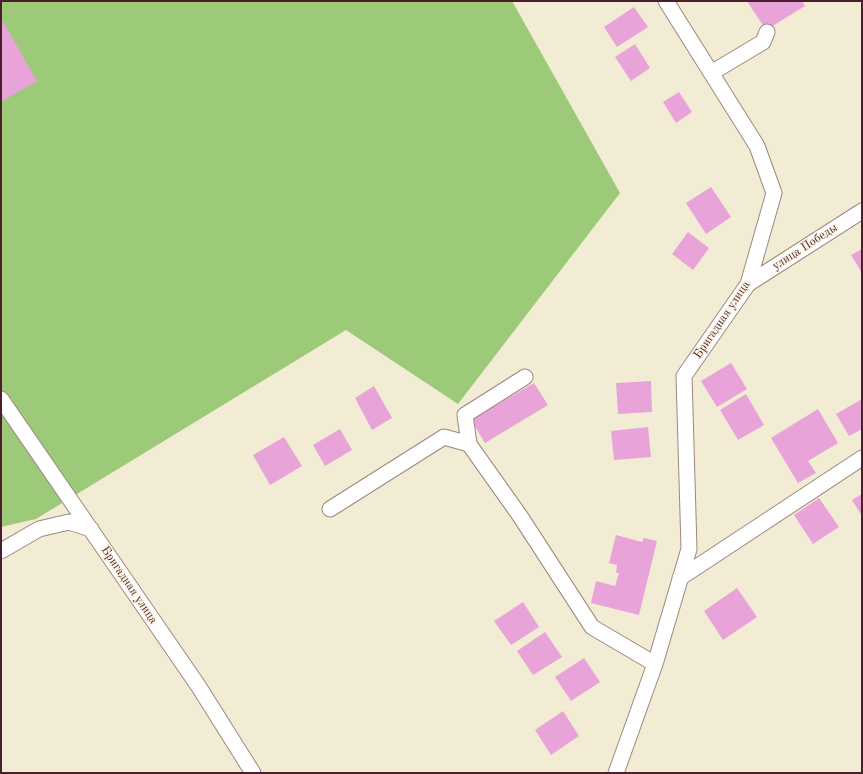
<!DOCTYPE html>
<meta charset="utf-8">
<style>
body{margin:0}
#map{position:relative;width:863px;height:774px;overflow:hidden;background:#f3ecd4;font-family:"Old Standard TT",serif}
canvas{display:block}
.frame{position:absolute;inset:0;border:2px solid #4a1f2b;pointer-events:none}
</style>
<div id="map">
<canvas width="863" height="774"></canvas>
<div class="frame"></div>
</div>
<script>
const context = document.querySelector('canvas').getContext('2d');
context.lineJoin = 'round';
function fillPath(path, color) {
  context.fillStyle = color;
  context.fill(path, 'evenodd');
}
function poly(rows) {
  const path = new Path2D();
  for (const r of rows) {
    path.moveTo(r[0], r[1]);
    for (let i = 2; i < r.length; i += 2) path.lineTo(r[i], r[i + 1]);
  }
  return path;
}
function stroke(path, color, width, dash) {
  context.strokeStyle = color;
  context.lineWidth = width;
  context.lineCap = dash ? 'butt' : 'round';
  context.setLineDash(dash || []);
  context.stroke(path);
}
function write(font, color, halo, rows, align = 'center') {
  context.font = font + ' "Old Standard TT",serif';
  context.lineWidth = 3;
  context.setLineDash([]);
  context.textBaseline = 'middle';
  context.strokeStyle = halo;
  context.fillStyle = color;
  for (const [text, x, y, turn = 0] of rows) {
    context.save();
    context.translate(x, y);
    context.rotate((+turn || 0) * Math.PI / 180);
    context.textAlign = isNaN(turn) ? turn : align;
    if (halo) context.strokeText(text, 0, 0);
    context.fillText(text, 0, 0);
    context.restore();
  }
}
fillPath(poly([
 [1,1,512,1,620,193,458,404,346,330,36,519,1,527]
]), '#9dca78');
fillPath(poly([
 [747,1,802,1,805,6,766,30],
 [634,7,648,27,617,47,604,27],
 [1,18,37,81,1,102],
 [635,44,650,68,631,81,615,57],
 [679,92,692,112,676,123,663,102],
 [711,187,731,217,706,234,686,203],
 [688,232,709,248,693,270,672,254],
 [862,249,862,273,851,255],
 [731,363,747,389,717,407,701,381],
 [651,381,652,412,618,414,616,383],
 [534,383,548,405,485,443,471,420],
 [374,386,392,418,372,430,355,398],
 [746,394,764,425,738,440,720,410],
 [862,399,862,429,849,436,836,414],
 [818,409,838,443,808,461,816,473,798,483,771,438],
 [648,427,651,457,614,460,611,431],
 [340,429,352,450,325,466,313,445],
 [284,437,302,466,270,485,253,455],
 [862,494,862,516,852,500],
 [819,498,839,527,813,544,794,515],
 [616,535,642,542,644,538,657,541,639,615,591,603,596,581,615,586,619,573,616,573,617,565,609,563],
 [737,588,757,617,723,640,704,611],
 [523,602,539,627,511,645,494,621],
 [545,632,562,657,533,675,517,651],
 [584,658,600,682,571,701,555,677],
 [563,711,579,736,551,755,535,730]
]), '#e8a3d9');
const minor = poly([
 [711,73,763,42,767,32],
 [748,284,862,211],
 [1,399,199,687,253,773],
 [469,444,465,415,525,377],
 [330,509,444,437,469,444,520,516,592,627,655,664],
 [1,551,39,529,69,522,91,529],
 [680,578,862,458],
 [616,773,655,664,689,549,684,376,748,284,774,193,757,146,666,1]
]);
stroke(minor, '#9e8680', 17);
stroke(minor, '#fff', 15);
write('12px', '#4a1f2b', '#fcf5e5', [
 ["улица Победы",805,247,-33],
 ["Бригадная улица",722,320,-56],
 ["Бригадная улица",129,585,56]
]);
</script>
